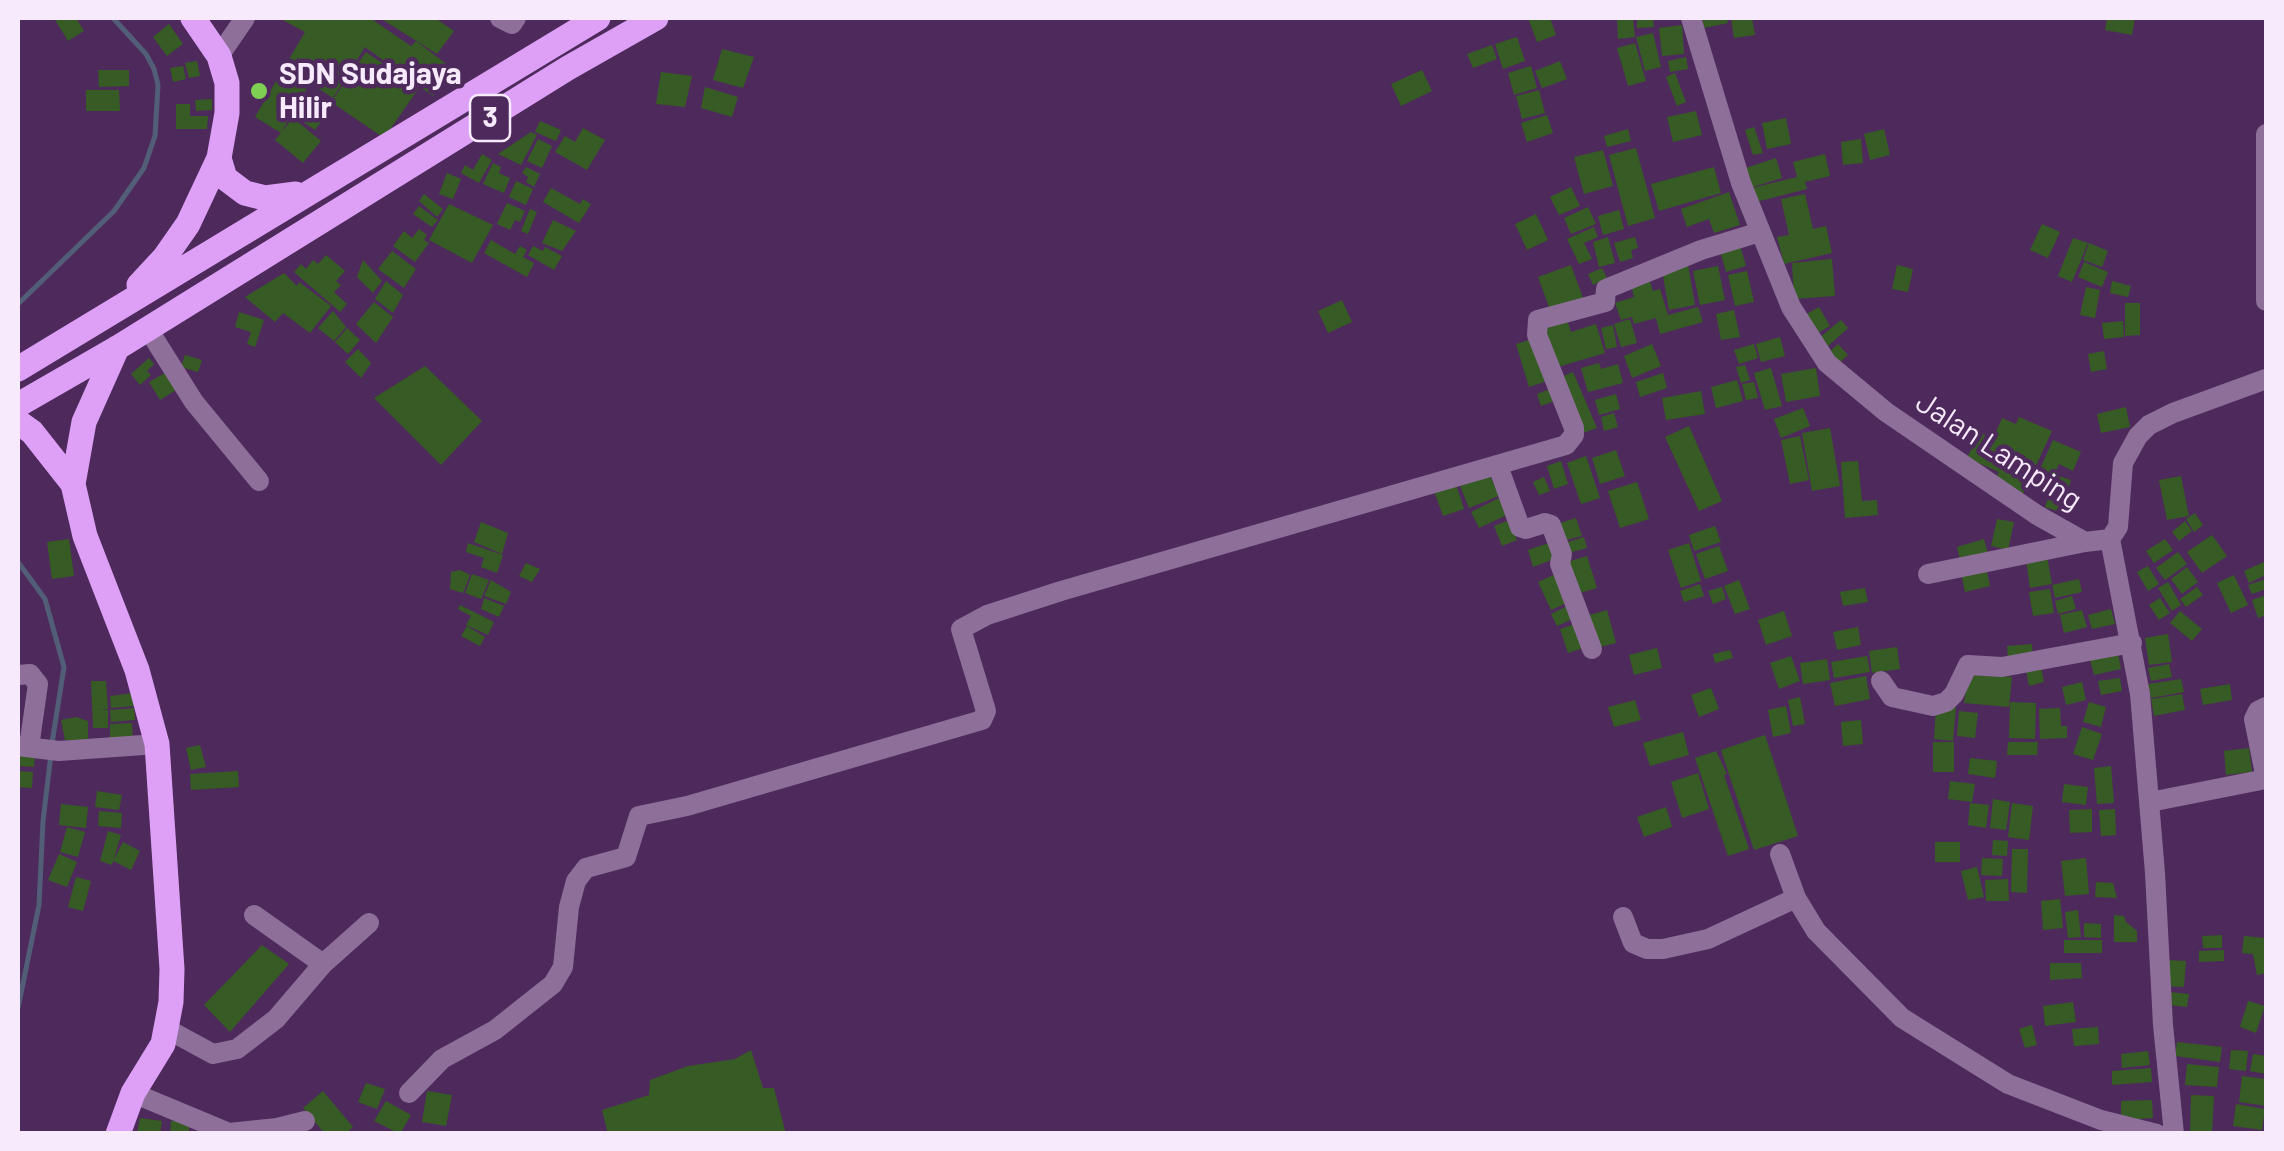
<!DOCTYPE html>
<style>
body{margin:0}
#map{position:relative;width:2284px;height:1151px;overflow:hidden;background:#4d2a5b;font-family:Barlow,sans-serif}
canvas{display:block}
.frame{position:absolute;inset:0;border:20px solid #f7eafc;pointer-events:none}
</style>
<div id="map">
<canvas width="2284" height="1151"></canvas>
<div class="frame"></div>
</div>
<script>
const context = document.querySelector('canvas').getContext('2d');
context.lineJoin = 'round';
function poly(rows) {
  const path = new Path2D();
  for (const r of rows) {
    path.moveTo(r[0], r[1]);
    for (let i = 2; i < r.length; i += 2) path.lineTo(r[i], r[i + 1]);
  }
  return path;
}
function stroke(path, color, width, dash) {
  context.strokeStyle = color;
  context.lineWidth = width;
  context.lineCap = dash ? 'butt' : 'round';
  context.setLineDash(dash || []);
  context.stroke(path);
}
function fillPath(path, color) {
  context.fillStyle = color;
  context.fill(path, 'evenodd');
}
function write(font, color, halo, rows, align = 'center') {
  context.font = font + ' Barlow,sans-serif';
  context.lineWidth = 9;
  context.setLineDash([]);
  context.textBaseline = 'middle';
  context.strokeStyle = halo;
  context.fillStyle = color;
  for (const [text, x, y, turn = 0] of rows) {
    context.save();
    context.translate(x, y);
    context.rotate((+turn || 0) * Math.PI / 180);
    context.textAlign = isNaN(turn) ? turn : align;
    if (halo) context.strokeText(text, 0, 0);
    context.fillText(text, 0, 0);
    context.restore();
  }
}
stroke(poly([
 [18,304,114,211,144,168,155,136,158,85,154,69,146,54,113,18],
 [18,562,45,599,64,667,52,743],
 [18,1008,39,905,43,821,51,754]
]), '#525e78', 5);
fillPath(poly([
 [54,18,76,18,84,31,68,41],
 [279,18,370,18,411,46,416,41,453,69,433,96,365,47,333,98,310,83,281,133,255,117,305,32],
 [380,18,435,18,454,31,437,54],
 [1528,18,1550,18,1556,35,1537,42],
 [1617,18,1633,18,1635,37,1618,39],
 [1637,18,1653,18,1654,27,1637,28],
 [1702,18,1727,18,1728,23,1704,28],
 [1731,18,1752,18,1755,35,1734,38],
 [2107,18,2135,18,2132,35,2105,30],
 [169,24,183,44,167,56,153,37],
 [1682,25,1684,54,1662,56,1659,28],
 [1653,33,1661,67,1645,71,1636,37],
 [1517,37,1525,61,1503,69,1495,44],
 [1635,43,1646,81,1628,86,1617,48],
 [1492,45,1497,59,1473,68,1467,54],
 [722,49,754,57,743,88,713,80],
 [366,52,419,88,384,138,331,102],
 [1686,57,1688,69,1670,72,1668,61],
 [197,61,200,76,189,78,185,63],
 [1560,61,1567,79,1542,88,1535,71],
 [183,66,186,79,173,82,170,68],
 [1531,66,1537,88,1514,95,1508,73],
 [98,70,129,70,129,86,99,87],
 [1422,70,1432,91,1401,106,1391,84],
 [661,72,692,76,685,107,656,104],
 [1675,73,1686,102,1677,106,1666,77],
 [705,87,738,97,732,117,701,108],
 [86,90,119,90,120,111,86,111],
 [1539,90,1545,113,1522,119,1516,96],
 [212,99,212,110,196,111,195,100],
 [176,104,190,104,190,116,208,116,207,129,176,129],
 [316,104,328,112,315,130,303,122],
 [1696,111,1702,135,1673,142,1667,117],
 [1547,115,1553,133,1527,142,1521,123],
 [293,118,321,141,303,163,275,140],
 [1786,118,1791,144,1767,149,1762,123],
 [540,121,561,130,556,141,535,132],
 [1754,127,1763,153,1753,155,1745,130],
 [583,128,605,140,587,170,555,152,565,136,575,142],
 [1628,129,1631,141,1607,147,1604,136],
 [1884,129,1890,155,1870,160,1864,134],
 [531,132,537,135,521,165,498,154],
 [538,139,552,146,542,168,527,161],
 [1861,139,1863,163,1843,165,1841,142],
 [1636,148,1655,218,1628,226,1609,155],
 [1603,150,1613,186,1584,194,1574,157],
 [482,154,492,160,479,183,461,173,465,165,473,170],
 [1825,154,1830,176,1805,182,1807,189,1756,202,1752,188,1797,177,1793,162],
 [1776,158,1782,178,1750,188,1743,169],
 [493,163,501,167,499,173,510,178,504,193,483,184],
 [526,167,540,174,534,187,526,182,528,177,522,173],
 [1714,167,1721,193,1659,211,1651,184],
 [447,173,461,179,453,199,439,194],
 [516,181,533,189,526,205,509,197],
 [1571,187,1580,206,1559,215,1550,197],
 [551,188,580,204,583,199,591,204,579,223,543,202],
 [1729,192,1740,225,1714,233,1709,219,1687,227,1681,209],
 [424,194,443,209,437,217,419,201],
 [1805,194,1813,229,1826,226,1832,253,1784,264,1777,237,1789,235,1781,199],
 [507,203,525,211,520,222,515,220,510,230,497,224],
 [449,204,493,225,472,263,429,240],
 [419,206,438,220,432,227,413,214],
 [1588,207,1596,224,1571,234,1564,218],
 [530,209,537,212,528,234,521,231],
 [1619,210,1624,229,1603,235,1598,216],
 [1536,214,1548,240,1527,250,1515,224],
 [553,220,576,231,562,251,542,243],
 [2042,224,2060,232,2048,258,2030,250],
 [1594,227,1598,237,1584,243,1592,259,1579,264,1567,239],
 [419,229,427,235,424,240,429,243,415,262,393,246,404,231,412,238],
 [1608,237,1615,263,1599,267,1593,242],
 [1635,237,1638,248,1631,250,1633,258,1620,262,1614,243],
 [2073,238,2088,243,2072,282,2058,276],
 [491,240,515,254,520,246,527,250,523,257,534,263,527,277,484,253],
 [2089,243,2108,251,2102,267,2083,260],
 [1740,245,1746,266,1726,272,1720,251],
 [533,246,543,251,545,247,562,256,554,270,528,255],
 [392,251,416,269,404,288,378,269],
 [326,255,345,271,336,281,341,285,334,292,347,304,340,312,294,272,301,264,306,269,313,260,318,264],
 [1832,259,1835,296,1794,299,1792,263],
 [363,260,382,281,373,293,357,277],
 [2084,262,2108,272,2102,287,2078,277],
 [1571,265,1583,298,1550,310,1538,277],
 [1688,265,1695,305,1669,310,1662,270],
 [1897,265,1913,269,1908,292,1892,289],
 [1718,266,1725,300,1700,305,1693,271],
 [1602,268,1607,278,1593,285,1588,274],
 [1747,271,1754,302,1735,306,1728,275],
 [284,273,297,286,299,282,331,306,310,333,283,313,275,322,245,297],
 [1648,276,1653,291,1660,289,1668,315,1698,307,1703,322,1660,334,1656,318,1634,324,1632,317,1621,320,1615,303,1634,297,1630,281],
 [386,281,403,295,393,313,375,299],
 [2112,281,2131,286,2128,297,2110,293],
 [2086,287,2100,290,2095,318,2080,315],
 [1342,300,1352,322,1328,333,1318,311],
 [374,302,393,317,376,343,356,324],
 [2125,303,2140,303,2140,335,2125,336],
 [1819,307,1830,326,1814,335,1803,316],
 [1734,310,1740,337,1721,340,1716,314],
 [333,311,346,327,334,341,318,328],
 [239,312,264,320,255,347,247,344,251,332,235,327],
 [1565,314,1571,332,1596,324,1605,353,1551,369,1537,322],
 [1630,319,1637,343,1621,347,1614,324],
 [1841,320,1848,328,1827,347,1819,338],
 [2123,321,2124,337,2104,339,2102,323],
 [1613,325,1617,347,1606,349,1601,328],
 [347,328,360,340,348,354,335,342],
 [1780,337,1785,356,1761,362,1756,344],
 [1536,338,1550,380,1529,387,1516,344],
 [1652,344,1661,366,1632,378,1624,356],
 [1754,344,1758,358,1739,364,1734,350],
 [1838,344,1848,355,1839,363,1829,352],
 [358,349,371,363,361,378,345,362],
 [2104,351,2107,369,2091,372,2088,354],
 [185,355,202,360,198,372,181,367],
 [149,358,154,364,147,371,151,375,140,385,131,374],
 [1599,363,1601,369,1618,364,1623,383,1588,392,1581,368],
 [1745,365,1750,380,1741,383,1736,367],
 [425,366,482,421,441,465,374,398],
 [1771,368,1782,406,1765,410,1754,373],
 [1816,368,1820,396,1786,402,1781,374],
 [1573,372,1597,428,1583,433,1559,378],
 [165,373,176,390,160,400,149,382],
 [1663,373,1667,388,1640,397,1636,382],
 [1737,380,1743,401,1716,408,1711,387],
 [1754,382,1758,398,1746,400,1742,384],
 [1555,387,1560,399,1541,406,1537,394],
 [1701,391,1705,414,1666,420,1662,398],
 [1616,394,1620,409,1599,415,1595,400],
 [2126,407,2130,427,2101,433,2097,414],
 [1803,408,1810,426,1781,438,1774,419],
 [1614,413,1618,427,1604,431,1601,417],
 [2019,417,2052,431,2023,494,1994,481,1999,472,1967,458,1979,432,1993,439,2002,418,2016,424],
 [1689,426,1722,501,1699,511,1665,437],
 [1830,428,1840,486,1812,491,1802,433],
 [1800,436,1809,480,1790,484,1781,440],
 [2053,440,2081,452,2073,471,2059,464,2054,475,2040,469],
 [1616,450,1625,476,1600,484,1592,458],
 [1586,456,1600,498,1581,504,1567,463],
 [1561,461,1568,484,1554,489,1547,466],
 [1858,461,1862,501,1877,500,1878,515,1845,518,1841,462],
 [1489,473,1499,496,1469,508,1460,486],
 [2056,475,2071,480,2060,512,2045,507],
 [2181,476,2189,516,2167,520,2159,480],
 [1544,477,1550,491,1539,495,1533,482],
 [1637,482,1649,519,1620,528,1608,491],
 [1456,484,1464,509,1443,516,1434,491],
 [1499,498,1507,515,1479,528,1471,512],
 [2195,513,2203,525,2194,532,2186,519],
 [1576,518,1582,536,1566,540,1560,523],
 [1997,519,2014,522,2008,550,1991,546],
 [1509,520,1517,540,1502,546,1494,526],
 [2185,521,2192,531,2179,541,2172,532],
 [481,522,508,533,502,554,474,542],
 [1715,526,1721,542,1694,551,1689,535],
 [2212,535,2227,556,2202,573,2187,552],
 [1584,537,1587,548,1568,553,1565,543],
 [69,539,74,576,52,579,47,542],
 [1984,539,1989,557,1961,564,1957,547],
 [2165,539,2173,550,2154,563,2146,551],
 [1552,542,1557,558,1533,567,1528,550],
 [468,543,503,555,497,573,481,567,484,558,466,552],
 [1689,543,1701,581,1681,588,1668,550],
 [1719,546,1728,571,1705,579,1696,554],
 [2178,552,2187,564,2165,580,2156,568],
 [1587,556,1597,588,1573,595,1564,563],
 [2047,556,2052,584,2030,588,2026,560],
 [2266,561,2266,575,2249,583,2244,571],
 [526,563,540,569,532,582,519,576],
 [2148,566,2159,584,2148,591,2137,572],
 [1986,567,1990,586,1965,592,1961,573],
 [2187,567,2198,582,2182,594,2171,579],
 [460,570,470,575,463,593,450,589,451,572],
 [1558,573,1571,601,1551,610,1538,582],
 [472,574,489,580,481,599,465,593],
 [2234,575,2248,605,2231,613,2217,583],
 [2079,579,2082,592,2055,598,2052,585],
 [2266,579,2266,589,2252,594,2248,585],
 [491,580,511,592,506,604,484,596],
 [1739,580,1750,609,1735,614,1724,586],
 [2168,582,2181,605,2172,611,2158,588],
 [1700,584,1704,596,1684,602,1680,591],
 [1722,587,1726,599,1713,604,1708,591],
 [2197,587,2203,595,2186,607,2180,599],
 [1865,588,1868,602,1843,606,1840,592],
 [2050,589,2054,613,2033,616,2029,592],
 [2266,595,2266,615,2258,618,2252,600],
 [2072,596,2076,609,2058,614,2055,601],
 [484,598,504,606,499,617,481,609],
 [2160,598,2170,613,2159,620,2149,605],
 [1571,604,1577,617,1557,626,1551,614],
 [460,605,494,622,488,635,466,625,471,616,458,609],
 [2111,609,2115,624,2092,629,2088,615],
 [1607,610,1616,643,1592,649,1583,617],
 [2082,610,2087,627,2064,633,2060,615],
 [1784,611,1792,636,1766,645,1758,620],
 [2180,611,2202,629,2192,641,2170,623],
 [1581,622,1589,646,1568,653,1560,629],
 [467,626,485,637,480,646,461,636],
 [1858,627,1861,645,1837,650,1833,632],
 [2168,634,2172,662,2149,665,2145,638],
 [2032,644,2033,656,2008,658,2007,646],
 [1897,647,1900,669,1872,673,1869,651],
 [1657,648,1662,668,1634,675,1629,655],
 [1730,650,1733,658,1715,663,1713,654],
 [2118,653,2121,669,2094,675,2090,659],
 [1791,656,1800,681,1779,689,1770,663],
 [1867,656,1870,672,1834,678,1831,662],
 [1827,659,1830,680,1803,684,1800,663],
 [2040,662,2044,682,2029,686,2025,665],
 [2169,664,2172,677,2151,681,2148,668],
 [1968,673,2012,677,2009,707,1964,703],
 [1866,676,1870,699,1835,706,1830,683],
 [2120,678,2122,691,2101,695,2098,681],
 [2181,679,2184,692,2151,698,2148,684],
 [91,681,106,681,108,709,100,710,108,710,108,728,93,728],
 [2082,682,2086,700,2066,705,2062,687],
 [2230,684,2232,700,2203,705,2200,689],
 [1711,688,1719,709,1699,717,1691,695],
 [133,693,135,706,111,708,110,696],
 [2182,694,2185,710,2154,716,2151,699],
 [1800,697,1805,724,1793,726,1788,700],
 [1635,700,1641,720,1614,727,1608,707],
 [2010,702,2036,703,2035,739,2009,738],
 [2089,702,2106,707,2101,727,2083,722],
 [1786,706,1791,733,1773,737,1768,710],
 [1936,706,1956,707,1953,741,1934,739],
 [134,708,135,720,111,722,110,710],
 [2060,708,2061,726,2067,726,2067,738,2040,739,2039,709],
 [1959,711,1978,713,1975,738,1957,736],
 [76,717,88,721,88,740,65,740,61,720],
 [1861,720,1863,744,1843,746,1841,722],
 [132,723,133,740,110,741,110,724],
 [2082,727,2102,734,2093,760,2073,754],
 [1683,732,1689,755,1650,766,1643,743],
 [1765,735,1798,836,1754,850,1721,750],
 [1933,742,1954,742,1954,772,1933,772],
 [2008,742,2038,742,2037,755,2007,755],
 [200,745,206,767,191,770,186,748],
 [2249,748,2252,772,2226,775,2224,751],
 [1716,751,1727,774,1724,775,1749,849,1728,856,1695,758],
 [18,753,35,755,34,767,18,766],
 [1970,758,1997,761,1995,778,1968,774],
 [2111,766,2114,803,2097,804,2094,768],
 [18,771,33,772,32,788,18,787],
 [238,771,239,787,191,790,190,774],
 [1698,773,1709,809,1682,818,1671,782],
 [1950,781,1975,784,1972,802,1948,799],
 [2064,784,2088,787,2086,805,2062,802],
 [97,791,122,795,119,810,95,807],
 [1993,799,2010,802,2006,830,1990,828],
 [1970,803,1989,805,1986,828,1968,825],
 [2012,803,2033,806,2029,840,2008,837],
 [61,804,88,807,86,828,59,825],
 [1666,807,1672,827,1644,837,1637,817],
 [2092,809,2092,832,2070,833,2069,810],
 [2115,809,2116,835,2101,836,2099,810],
 [99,811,122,813,121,828,98,826],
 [67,827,85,832,78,857,60,852],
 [108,831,121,835,112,865,100,861],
 [1993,840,2008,841,2007,856,1992,855],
 [123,842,140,851,131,870,113,861],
 [1935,842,1960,842,1960,862,1935,862],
 [2012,849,2028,849,2027,893,2011,892],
 [59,854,77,862,67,887,48,880],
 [1982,858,2003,859,2002,876,1981,875],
 [2086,858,2089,894,2065,896,2061,861],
 [1977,867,1984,897,1968,900,1961,871],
 [76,877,91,881,83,911,68,907],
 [2008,879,2009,901,1986,901,1985,880],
 [2096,882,2113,883,2117,898,2095,897],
 [2060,899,2063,928,2043,930,2041,901],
 [2078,910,2081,937,2068,938,2065,912],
 [2114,915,2124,916,2126,922,2137,931,2137,942,2114,942],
 [2084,923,2101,924,2101,938,2084,937],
 [2222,935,2222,948,2203,948,2202,936],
 [2244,936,2266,938,2266,973,2257,975,2253,954,2242,953],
 [2064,940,2102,940,2102,953,2064,953],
 [262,945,289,964,230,1032,204,1005],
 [2224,950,2224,961,2199,962,2199,951],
 [2165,960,2186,961,2184,987,2163,986],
 [2050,963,2081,963,2082,978,2050,980],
 [2168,992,2189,994,2187,1007,2167,1005],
 [2248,1001,2265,1006,2256,1033,2240,1027],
 [2073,1002,2076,1022,2045,1026,2043,1006],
 [2032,1025,2037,1045,2025,1048,2019,1029],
 [2098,1027,2099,1044,2074,1046,2072,1029],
 [2177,1042,2222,1047,2220,1062,2175,1056],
 [751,1050,763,1088,774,1088,786,1134,608,1134,602,1110,649,1095,650,1080,688,1066,735,1059],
 [2231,1050,2248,1051,2246,1071,2229,1069],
 [2148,1051,2150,1065,2122,1068,2121,1054],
 [2253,1054,2266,1056,2266,1074,2250,1071],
 [2187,1064,2219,1067,2217,1087,2185,1085],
 [2151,1068,2152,1082,2112,1085,2112,1071],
 [2242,1076,2266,1079,2266,1106,2239,1102],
 [366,1083,385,1089,377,1109,358,1102],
 [323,1091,353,1127,345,1134,325,1134,303,1108],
 [427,1091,452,1095,446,1126,422,1122],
 [2191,1095,2214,1096,2212,1134,2190,1134],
 [2152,1100,2153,1118,2121,1120,2121,1101],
 [386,1101,411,1115,400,1134,374,1121],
 [2236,1104,2265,1109,2262,1130,2233,1126],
 [140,1118,162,1121,160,1134,137,1134],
 [171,1121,189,1121,189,1134,170,1134]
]), '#375b24');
stroke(poly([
 [500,18,512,24,516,18],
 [1691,18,1741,183,1791,307,1827,363,1886,412,2037,515,2085,542,2110,539,2140,694,2155,873,2163,1025,2174,1134],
 [219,56,245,18],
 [2266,134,2266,301],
 [148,329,194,402,259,481],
 [1498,466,1520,527,1526,529,1545,523,1551,525,1562,554,1560,564,1592,649],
 [2110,539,2118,527,2123,463,2138,436,2149,425,2173,413,2266,379],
 [1928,574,2085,542],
 [18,675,30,674,38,684,29,747],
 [1881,681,1892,697,1933,706,1946,702,1954,694,1968,665,2002,667,2132,643],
 [18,746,59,751,157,744],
 [2266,779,2254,719,2258,711,2266,707],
 [2150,802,2266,779],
 [1780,854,1796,898,1816,931,1902,1018,2008,1084,2101,1120,2157,1134],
 [254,915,323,964],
 [1623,917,1633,943,1647,949,1663,949,1708,939,1796,898],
 [167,1029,213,1054,237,1049,276,1019,323,964,369,923],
 [133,1093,229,1133,277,1128,305,1121],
 [409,1093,442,1059,495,1030,553,984,563,967,569,907,576,881,586,868,626,857,639,816,687,806,982,720,986,711,961,629,987,615,1061,591,1566,445,1574,435,1574,428,1537,335,1538,320,1605,302,1606,289,1701,250,1760,232]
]), '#8d6f99', 20);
stroke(poly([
 [193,18,219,56,227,83,227,113,219,158,225,178,245,193,265,198,296,194],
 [139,285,165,257,188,224,219,158],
 [117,348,84,422,73,484,85,536,137,670,157,744,172,969,171,1002,163,1044,133,1093,118,1134],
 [18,369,598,18],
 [18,405,117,348,568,68,656,18],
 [18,422,32,432,73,484]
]), '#dda0f6', 25);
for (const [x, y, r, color] of [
 [259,91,10,"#7fd052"]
]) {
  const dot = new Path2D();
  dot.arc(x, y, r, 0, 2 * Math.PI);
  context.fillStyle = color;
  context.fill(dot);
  stroke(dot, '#4d2a5b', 4);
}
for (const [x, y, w] of [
 [490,118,40]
]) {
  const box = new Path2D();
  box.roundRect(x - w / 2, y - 23, w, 46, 8);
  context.fillStyle = '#4d2a5b';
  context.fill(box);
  stroke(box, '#f7eafc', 2.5);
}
write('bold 28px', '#f7eafc', null, [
 ["3",490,118]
]);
write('bold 30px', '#f7eafc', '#4d2a5b', [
 ["SDN Sudajaya",279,74],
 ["Hilir",279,108]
], 'left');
write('30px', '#f7eafc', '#4d2a5b', [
 ["Jalan Lamping",1999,451,33]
]);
</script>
